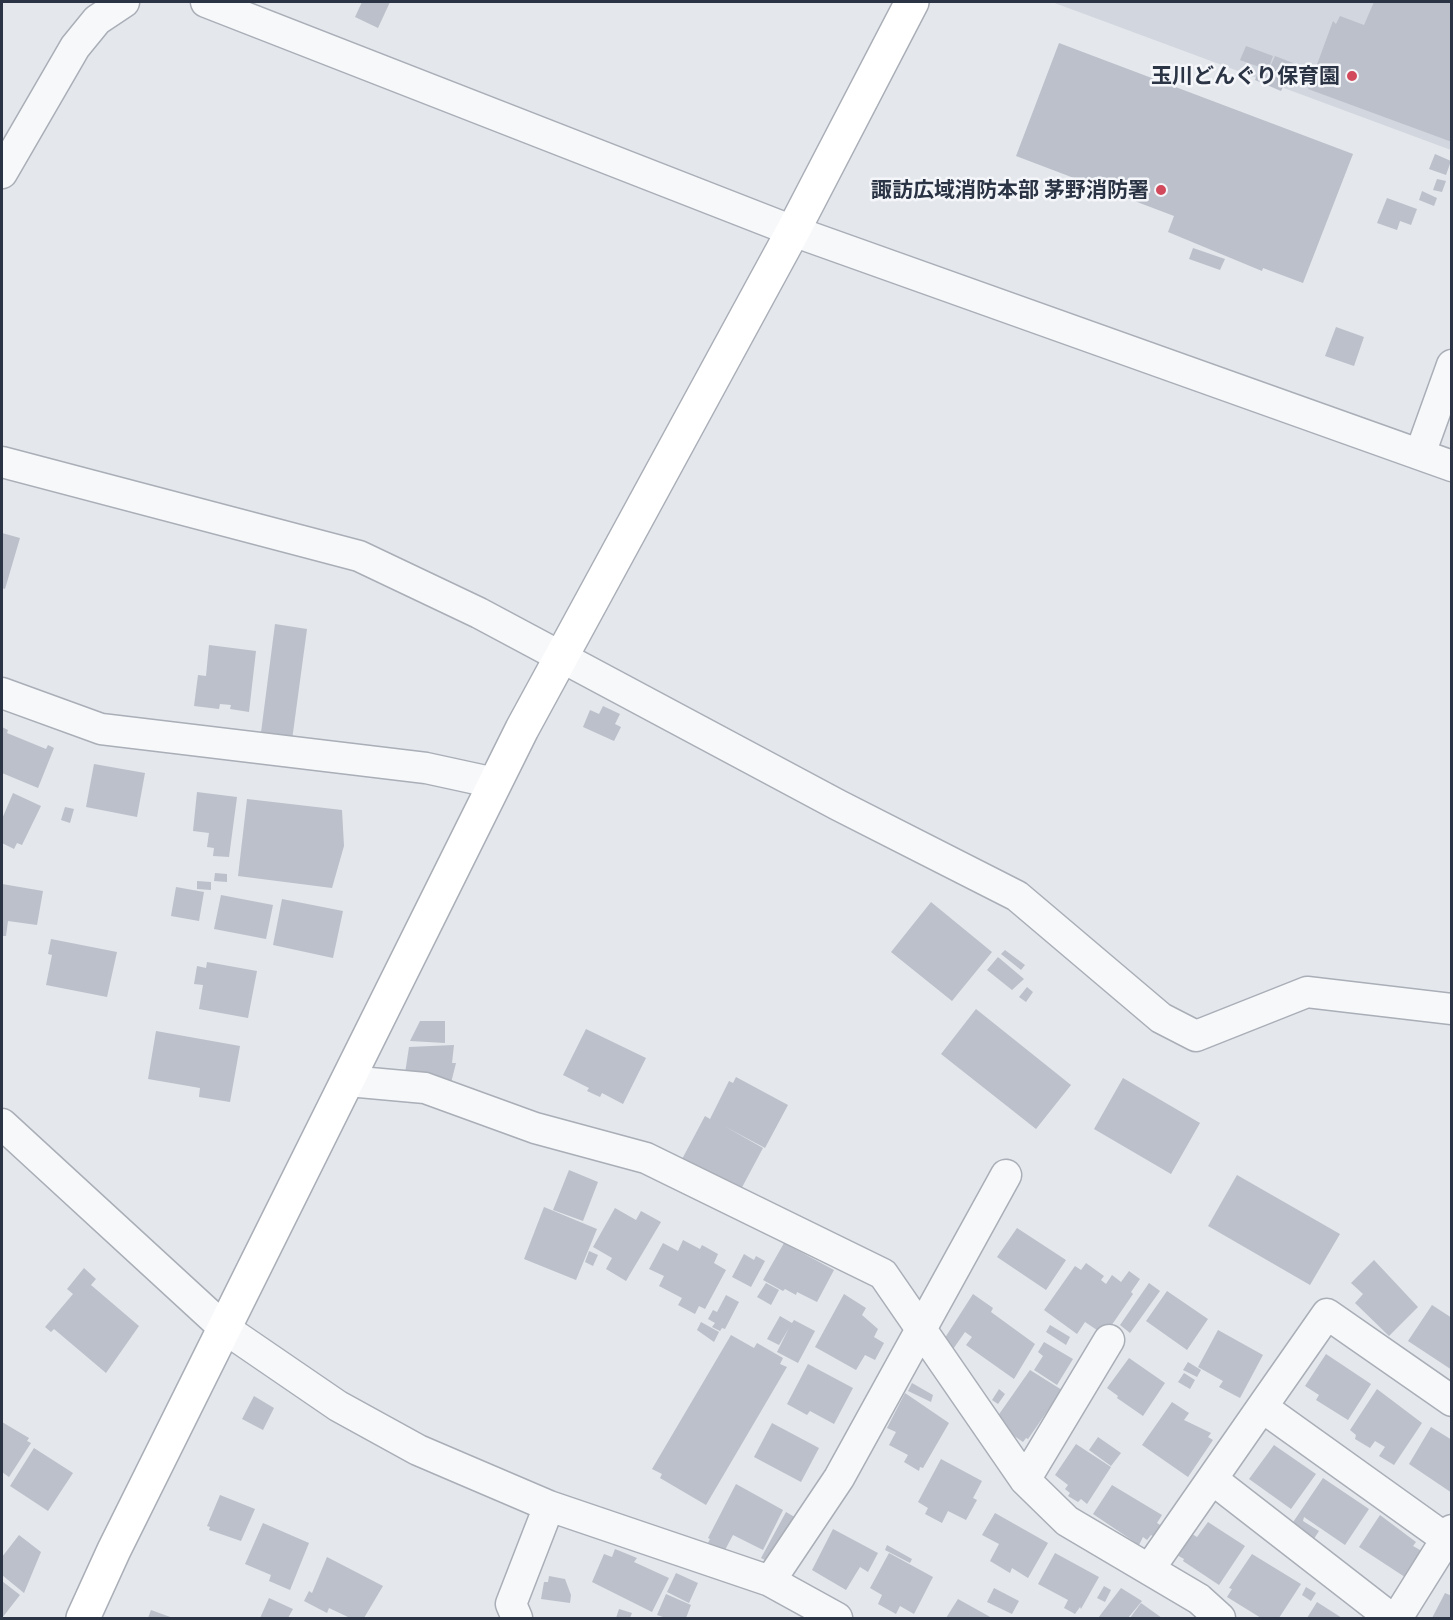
<!DOCTYPE html>
<meta charset="utf-8">
<style>
body{margin:0}
#map{position:relative;width:1453px;height:1620px;overflow:hidden;background:#e4e7ec;font-family:Ubuntu,sans-serif}
canvas{display:block}
.frame{position:absolute;inset:0;border:3px solid #2b3445;pointer-events:none}
</style>
<div id="map">
<canvas width="1453" height="1620"></canvas>
<div class="frame"></div>
</div>
<script>
const context = document.querySelector('canvas').getContext('2d');
context.lineJoin = 'round';
function fillPath(path, color) {
  context.fillStyle = color;
  context.fill(path, 'evenodd');
}
function poly(rows) {
  const path = new Path2D();
  for (const r of rows) {
    path.moveTo(r[0], r[1]);
    for (let i = 2; i < r.length; i += 2) path.lineTo(r[i], r[i + 1]);
  }
  return path;
}
function stroke(path, color, width, dash) {
  context.strokeStyle = color;
  context.lineWidth = width;
  context.lineCap = dash ? 'butt' : 'round';
  context.setLineDash(dash || []);
  context.stroke(path);
}
function write(font, color, halo, rows, align = 'center') {
  context.font = font + ' Ubuntu,"Noto Sans JP",sans-serif';
  context.lineWidth = 5;
  context.setLineDash([]);
  context.textBaseline = 'middle';
  context.strokeStyle = halo;
  context.fillStyle = color;
  for (const [text, x, y, turn = 0] of rows) {
    context.save();
    context.translate(x, y);
    context.rotate((+turn || 0) * Math.PI / 180);
    context.textAlign = isNaN(turn) ? turn : align;
    if (halo) context.strokeText(text, 0, 0);
    context.fillText(text, 0, 0);
    context.restore();
  }
}
fillPath(poly([
 [1052,2,1451,2,1451,150]
]), '#d2d6de');
fillPath(poly([
 [362,2,390,2,378,28,355,17],
 [1374,2,1452,2,1452,142,1308,89,1333,21,1336,24,1340,16,1364,25],
 [1059,43,1353,154,1303,283,1263,268,1262,271,1168,232,1174,216,1016,156],
 [1246,46,1273,56,1268,70,1240,60],
 [1275,56,1306,68,1300,82,1269,69],
 [1259,70,1286,81,1281,91,1255,80],
 [1435,154,1451,161,1446,175,1429,169],
 [1437,179,1446,181,1442,192,1433,190],
 [1422,191,1437,198,1434,206,1419,200],
 [1387,198,1417,209,1411,225,1400,221,1397,230,1377,223],
 [1193,248,1225,259,1220,270,1189,259],
 [1336,327,1364,337,1354,366,1325,356],
 [2,533,20,538,5,589,2,588],
 [275,624,307,629,290,755,259,748],
 [209,645,256,651,249,712,230,709,231,705,220,704,219,709,194,706,198,675,206,676],
 [603,706,620,714,615,724,621,727,614,741,583,727,590,710,599,714],
 [2,727,8,730,7,733,46,749,48,745,54,748,38,788,2,773],
 [94,764,145,773,137,817,86,807],
 [197,792,237,797,229,857,213,856,214,848,207,847,209,833,193,831],
 [13,793,41,806,22,845,17,843,14,849,2,843,2,819],
 [247,799,342,810,344,846,332,888,238,876],
 [65,807,74,809,70,823,61,820],
 [215,873,227,874,227,882,214,881],
 [197,881,211,882,211,890,197,889],
 [2,884,43,891,37,925,8,921,6,936,2,936],
 [176,887,204,892,199,921,171,916],
 [221,895,273,905,266,939,214,929],
 [282,899,343,911,333,958,273,945],
 [931,902,992,952,952,1001,891,952],
 [51,939,117,952,107,997,46,985,52,955,48,954],
 [1005,950,1025,965,1021,970,1001,954],
 [998,957,1024,979,1012,990,987,970],
 [207,962,257,971,248,1018,199,1009,203,985,194,984,197,966,206,968],
 [1027,987,1033,992,1026,1002,1019,997],
 [976,1009,1071,1085,1036,1129,941,1054],
 [420,1021,445,1021,445,1043,410,1041],
 [586,1029,646,1058,623,1104,602,1093,600,1097,587,1091,589,1088,563,1075],
 [156,1031,240,1046,230,1102,199,1097,200,1088,148,1079],
 [454,1045,452,1063,456,1063,447,1099,402,1093,409,1047],
 [736,1077,788,1105,765,1148,724,1126,763,1148,739,1193,681,1161,705,1116,710,1119,729,1081,733,1083],
 [1123,1078,1200,1123,1171,1174,1094,1129],
 [569,1170,598,1182,583,1221,553,1210],
 [1237,1175,1340,1234,1310,1285,1208,1226],
 [544,1207,597,1229,576,1280,524,1259],
 [615,1208,636,1220,641,1211,661,1222,626,1281,606,1269,612,1258,593,1247],
 [1017,1228,1066,1260,1046,1290,997,1257],
 [683,1240,700,1249,702,1245,718,1254,714,1263,726,1270,705,1309,699,1306,695,1314,678,1305,682,1298,659,1286,664,1276,649,1269,663,1243,678,1251],
 [784,1243,834,1270,817,1302,797,1292,796,1295,785,1289,783,1291,763,1280],
 [589,1251,598,1255,593,1266,585,1262],
 [744,1254,754,1260,756,1256,765,1261,751,1287,732,1277],
 [1374,1260,1418,1307,1389,1336,1355,1303,1363,1294,1351,1283],
 [1086,1263,1104,1276,1101,1280,1106,1284,1112,1275,1121,1282,1129,1271,1140,1279,1131,1292,1133,1294,1109,1329,1104,1326,1100,1332,1085,1322,1077,1334,1044,1310,1075,1266,1081,1270],
 [84,1268,96,1279,91,1285,139,1326,106,1373,54,1329,51,1332,45,1327,73,1294,67,1289],
 [766,1283,779,1290,771,1305,757,1297],
 [1149,1283,1160,1291,1130,1333,1120,1325],
 [1167,1291,1208,1319,1187,1350,1146,1321],
 [844,1294,866,1308,862,1315,878,1329,874,1337,884,1343,875,1360,865,1355,856,1370,815,1347],
 [973,1294,993,1308,991,1312,1035,1344,1014,1379,966,1345,972,1337,965,1332,951,1352,941,1344],
 [726,1295,739,1302,725,1329,722,1328,720,1331,712,1327,715,1323,708,1319,713,1310,717,1312],
 [1432,1305,1452,1318,1452,1370,1408,1341],
 [780,1316,792,1323,794,1320,815,1331,798,1363,777,1352,789,1328,779,1345,767,1339],
 [701,1322,719,1332,714,1342,697,1330],
 [1050,1325,1070,1337,1066,1345,1046,1332],
 [1218,1330,1263,1355,1240,1398,1219,1387,1223,1381,1198,1367],
 [731,1335,754,1348,757,1343,783,1358,780,1364,787,1367,706,1505,660,1478,662,1474,652,1469],
 [1044,1342,1073,1359,1057,1385,1034,1370,1043,1356,1038,1352],
 [1326,1354,1371,1384,1348,1420,1316,1400,1319,1395,1305,1386],
 [1129,1358,1165,1383,1143,1416,1117,1398,1118,1396,1107,1388],
 [1188,1362,1201,1370,1197,1377,1183,1370],
 [808,1364,853,1388,834,1424,810,1411,807,1415,787,1404],
 [1030,1370,1062,1390,1028,1439,1026,1438,1023,1442,1007,1431,1008,1429,995,1420],
 [1184,1373,1195,1380,1190,1389,1178,1382],
 [912,1383,933,1395,931,1402,908,1391],
 [999,1389,1005,1394,998,1404,992,1400],
 [1377,1389,1422,1423,1394,1465,1379,1456,1385,1447,1375,1441,1370,1448,1355,1439,1356,1435,1350,1430],
 [905,1393,949,1423,923,1468,920,1467,919,1471,904,1462,908,1455,889,1445,896,1432,887,1428],
 [254,1396,274,1408,263,1430,242,1419],
 [1172,1402,1189,1413,1184,1420,1211,1433,1208,1437,1213,1440,1188,1477,1142,1445],
 [2,1422,29,1438,27,1441,31,1443,9,1477,2,1472],
 [772,1423,819,1448,801,1482,754,1457],
 [1431,1427,1452,1440,1452,1493,1409,1464],
 [1098,1437,1121,1453,1111,1466,1089,1450],
 [1076,1444,1111,1467,1087,1504,1081,1499,1078,1502,1068,1496,1070,1493,1065,1489,1068,1485,1055,1475],
 [1274,1445,1316,1474,1291,1509,1249,1479],
 [34,1448,73,1473,48,1511,10,1486],
 [941,1459,982,1481,973,1498,977,1500,966,1520,948,1511,942,1523,925,1514,928,1508,918,1502],
 [1323,1478,1369,1509,1345,1545,1304,1517,1303,1521,1319,1531,1308,1548,1285,1534],
 [736,1484,783,1510,763,1550,733,1535,725,1550,708,1543,710,1539,708,1538],
 [1112,1485,1162,1515,1157,1523,1162,1526,1156,1538,1151,1535,1147,1540,1143,1537,1139,1545,1093,1514],
 [220,1495,255,1509,241,1541,209,1530,210,1527,207,1526],
 [786,1512,798,1519,773,1564,761,1558],
 [995,1513,1048,1543,1028,1578,1012,1568,1010,1573,990,1561,999,1544,982,1535],
 [1380,1515,1416,1542,1413,1546,1420,1550,1425,1560,1411,1581,1359,1547],
 [1208,1522,1245,1546,1219,1585,1183,1561,1184,1559,1177,1555,1192,1534,1197,1537],
 [263,1523,309,1543,290,1590,269,1581,271,1575,245,1564],
 [833,1529,878,1553,868,1572,860,1567,846,1590,812,1570],
 [19,1535,41,1552,24,1593,2,1575,2,1557],
 [887,1545,912,1559,910,1563,885,1550],
 [615,1549,637,1558,634,1562,669,1578,652,1612,592,1582,604,1554,612,1557],
 [889,1553,933,1577,914,1614,900,1606,896,1614,878,1604,882,1595,870,1588],
 [1055,1553,1099,1577,1081,1609,1080,1607,1075,1614,1064,1608,1068,1600,1038,1584],
 [1252,1554,1301,1584,1279,1618,1261,1618,1227,1597,1232,1589,1229,1588],
 [327,1557,383,1586,364,1618,350,1618,329,1608,327,1613,304,1601,309,1591,312,1593],
 [676,1573,698,1583,689,1603,667,1592],
 [549,1576,565,1579,571,1595,570,1603,541,1599,544,1582,548,1582],
 [2,1581,20,1595,2,1618],
 [1104,1586,1111,1590,1105,1602,1097,1598],
 [1306,1587,1316,1593,1311,1601,1302,1595],
 [994,1588,1019,1601,1012,1614,987,1602],
 [1121,1588,1142,1601,1128,1618,1098,1618],
 [1445,1593,1452,1596,1452,1618,1432,1618],
 [666,1594,691,1605,686,1618,666,1618,657,1615],
 [269,1598,293,1609,288,1618,260,1618],
 [958,1599,992,1618,946,1618],
 [1317,1602,1342,1618,1307,1618],
 [1141,1603,1162,1618,1130,1618],
 [619,1609,632,1613,630,1618,616,1618],
 [151,1610,173,1618,148,1618]
]), '#bbc0ca');
const street = poly([
 [206,2,793,231,1452,466],
 [2,173,75,47,97,20,124,2],
 [1420,454,1452,365],
 [2,462,359,556,479,613,838,805,1017,896,1161,1018,1196,1036,1307,992,1452,1009],
 [2,693,101,729,426,768,495,783],
 [348,1081,425,1088,535,1128,646,1158,883,1274,1025,1480,1067,1521,1199,1599,1220,1618],
 [2,1124,224,1328,338,1406,418,1450,549,1506,770,1581,837,1618],
 [1452,1401,1327,1314,1262,1407,1452,1543],
 [1212,1479,1391,1618],
 [1025,1480,1109,1340],
 [1150,1568,1262,1407],
 [770,1581,839,1478,1006,1175],
 [517,1618,511,1604,549,1506],
 [1397,1618,1452,1530]
]);
const secondary = poly([
 [83,1618,114,1550,522,729,793,231,912,2]
]);
stroke(street, '#a9aeb7', 33);
stroke(secondary, '#a9aeb7', 36);
stroke(street, '#f7f8fa', 30);
stroke(secondary, '#fff', 33);
for (const [x, y, r, color] of [
 [1352,76,6,"#d1495b"],
 [1161,190,6,"#d1495b"]
]) {
  const dot = new Path2D();
  dot.arc(x, y, r, 0, 2 * Math.PI);
  context.fillStyle = color;
  context.fill(dot);
  stroke(dot, '#f4f6f9', 2);
}
write('bold 21px', '#2b3445', '#f4f6f9', [
 ["玉川どんぐり保育園",1340,76],
 ["諏訪広域消防本部 茅野消防署",1149,190]
], 'right');
</script>
